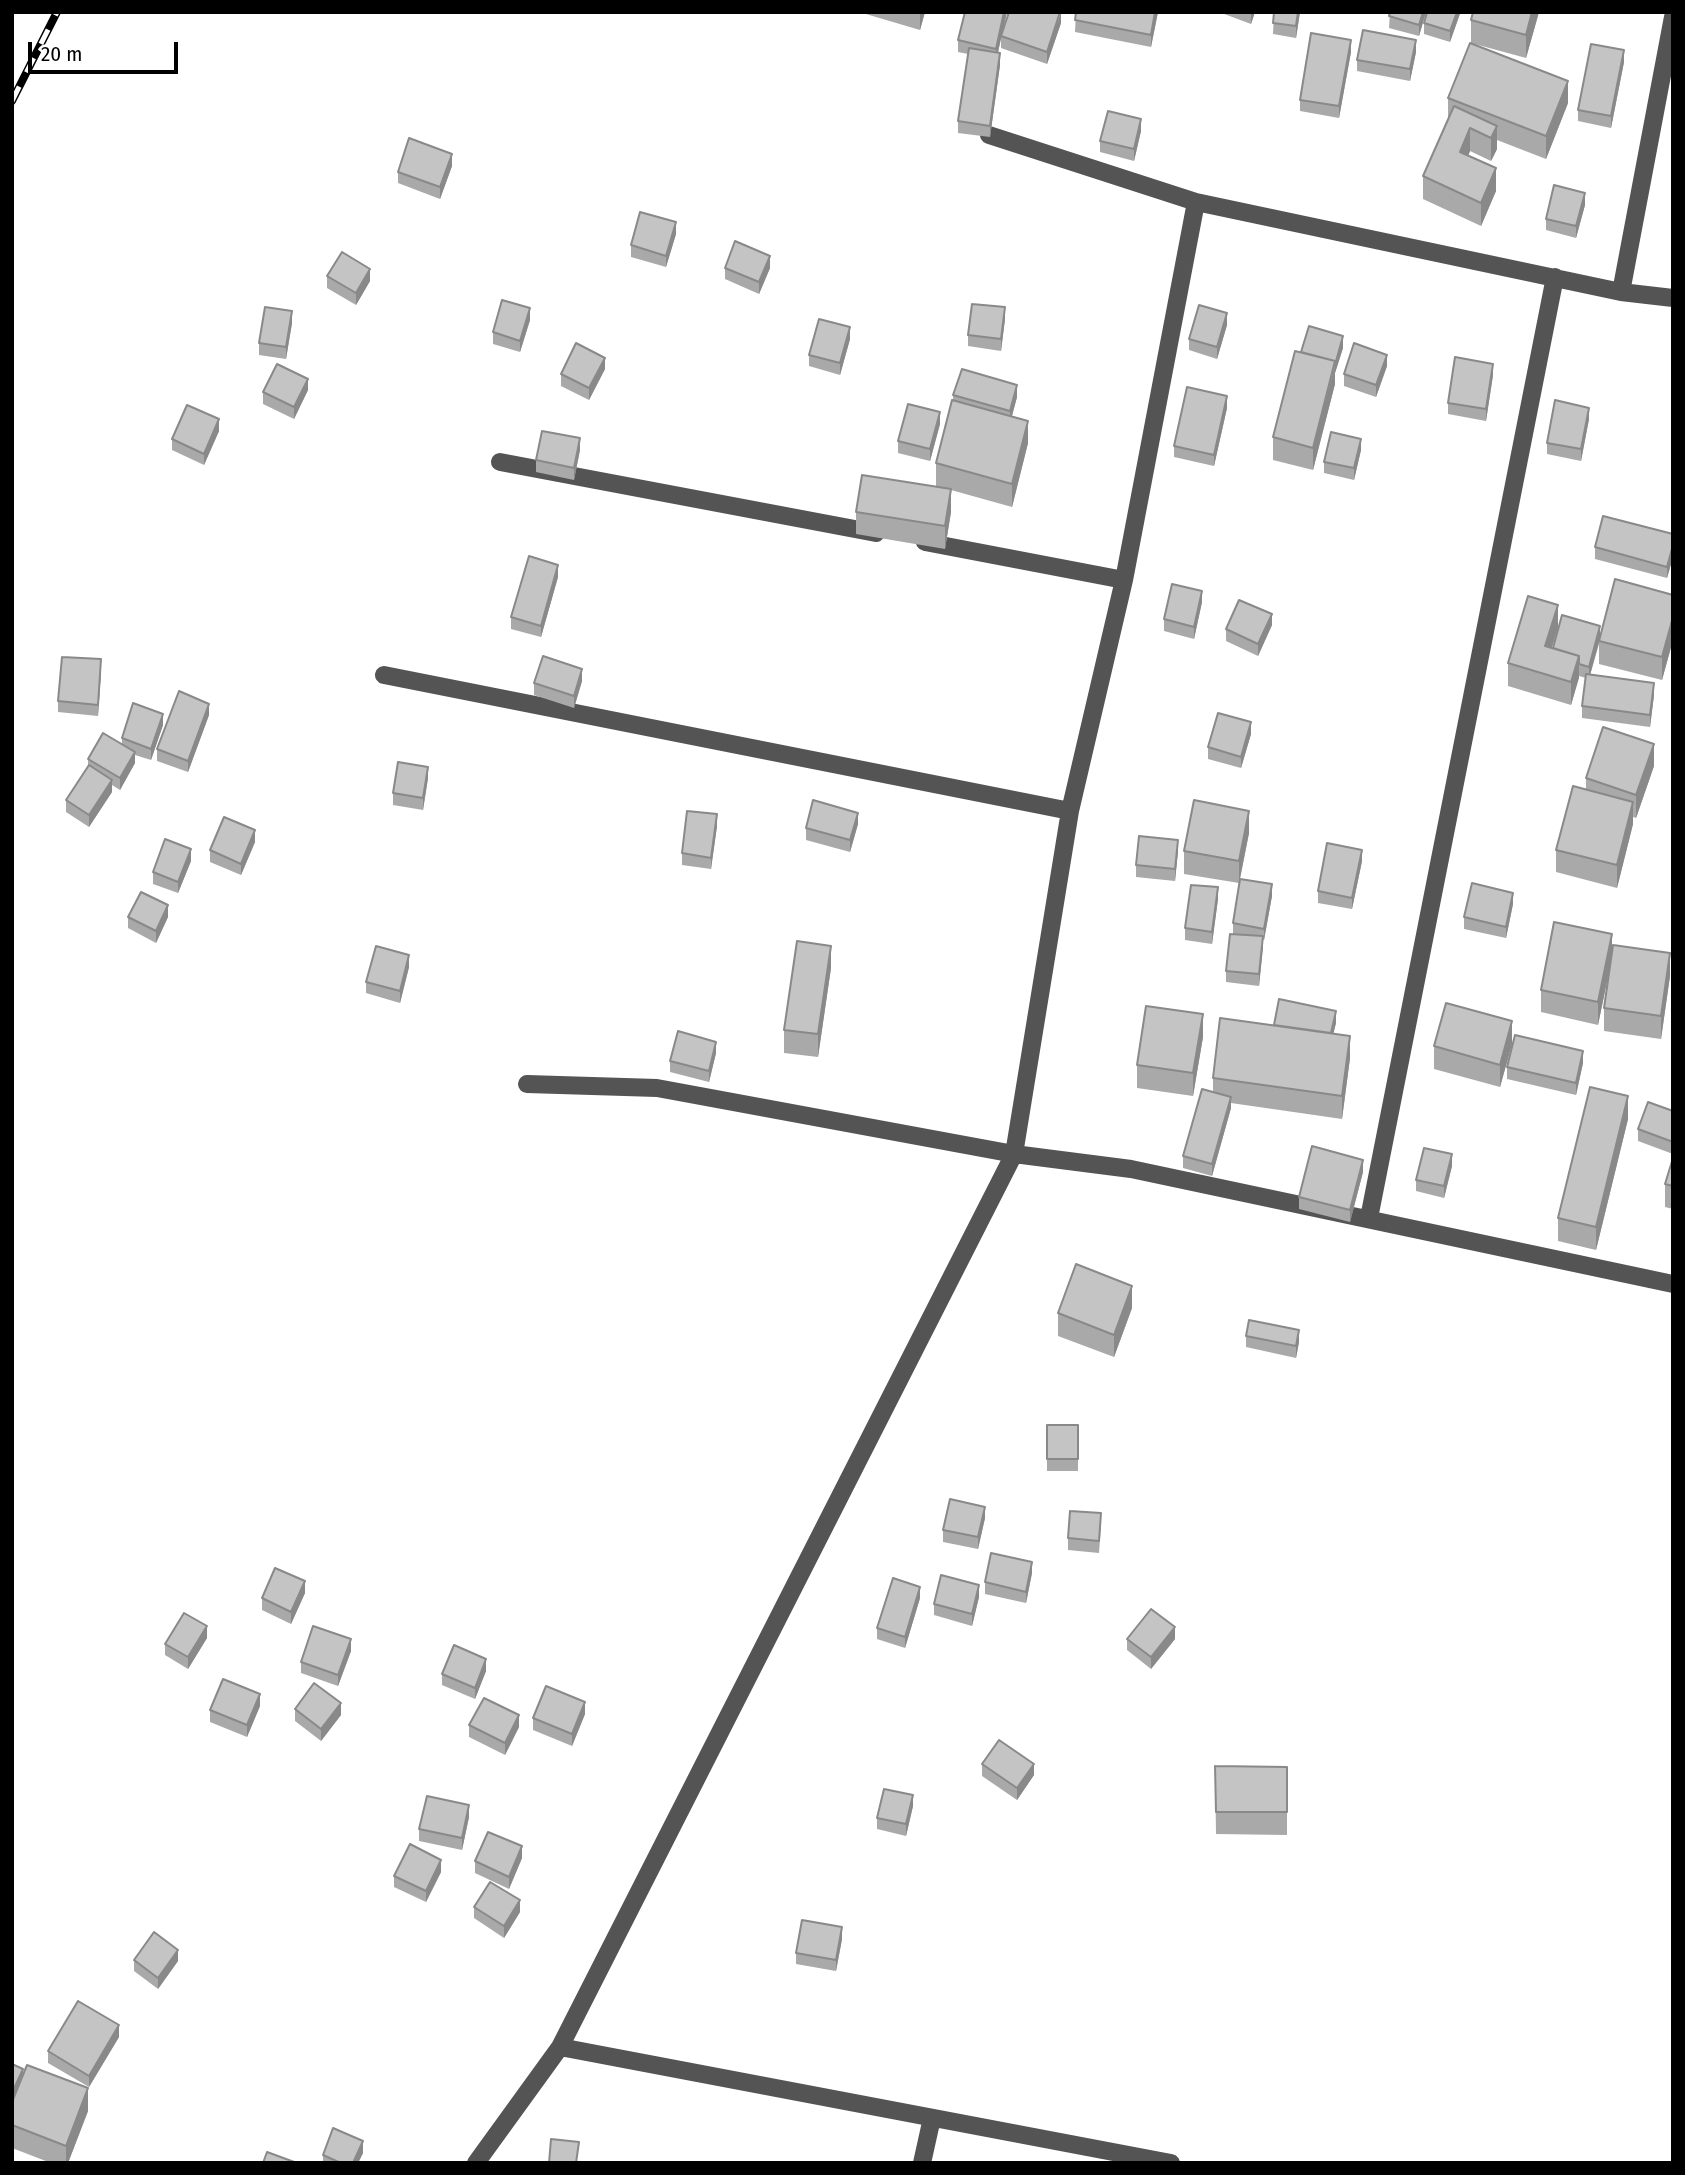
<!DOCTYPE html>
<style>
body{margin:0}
#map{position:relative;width:1685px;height:2175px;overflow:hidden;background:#fff;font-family:"Fira Sans Condensed",sans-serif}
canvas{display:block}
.frame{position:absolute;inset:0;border:14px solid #000;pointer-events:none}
.scale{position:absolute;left:28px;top:42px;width:150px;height:32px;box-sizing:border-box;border:4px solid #000;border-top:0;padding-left:9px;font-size:21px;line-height:24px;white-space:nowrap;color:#000;-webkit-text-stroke:5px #fff;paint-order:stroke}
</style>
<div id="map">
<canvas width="1685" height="2175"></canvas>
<div class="frame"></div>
<div class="scale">20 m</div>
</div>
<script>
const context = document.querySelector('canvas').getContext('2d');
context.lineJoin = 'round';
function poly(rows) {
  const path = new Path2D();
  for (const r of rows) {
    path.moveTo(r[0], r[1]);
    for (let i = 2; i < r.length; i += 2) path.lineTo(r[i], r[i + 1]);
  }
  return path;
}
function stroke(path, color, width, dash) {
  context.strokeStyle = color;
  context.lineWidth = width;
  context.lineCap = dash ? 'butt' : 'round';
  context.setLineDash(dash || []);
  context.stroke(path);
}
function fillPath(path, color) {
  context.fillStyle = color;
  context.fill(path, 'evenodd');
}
stroke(poly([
 [989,135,1196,202,1621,292,1673,298],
 [1621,292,1673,17],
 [500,462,876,533],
 [925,542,1124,580],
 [384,675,1070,811],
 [527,1084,657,1088,1014,1154,1131,1169,1673,1284],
 [1369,1218,1555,277],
 [476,2163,560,2047],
 [922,2163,932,2118],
 [1171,2163,560,2047,1014,1154,1070,811,1124,580,1196,202]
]), '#545454', 18);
const rail = poly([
 [12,101,57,12]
]);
stroke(rail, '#000', 8);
stroke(rail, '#fff', 5, [16]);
fillPath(poly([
 [859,12,925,12,920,30],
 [1007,12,1002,34,1061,23,1047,64,1001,48,1001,37,998,53,1000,65,990,137,958,133,958,121,968,54,958,52,958,40],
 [1076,12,1158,12,1151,47,1075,32],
 [1219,12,1255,12,1251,24],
 [1274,12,1300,12,1296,38,1273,34],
 [1390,12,1426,12,1419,36,1389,28],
 [1460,12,1450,42,1424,34,1424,23],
 [1539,12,1526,58,1471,43,1471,20],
 [1351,52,1339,118,1300,111,1300,100],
 [1416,52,1410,81,1357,71,1357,60],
 [1624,62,1611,128,1578,121,1578,110],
 [1448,98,1568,103,1546,159,1497,140,1497,149,1491,161,1470,151,1468,156,1496,191,1481,226,1423,199,1423,176,1448,119],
 [1141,131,1134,161,1100,152,1100,141],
 [452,166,440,199,398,183,398,172],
 [1585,205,1576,238,1546,230,1546,219],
 [676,234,666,267,631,257,631,245],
 [725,268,770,268,759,294,725,279],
 [327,276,370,281,356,305,327,288],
 [1005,319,1001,351,968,346,968,335],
 [530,320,520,352,493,344,493,332],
 [292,323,286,359,259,355,259,343],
 [1227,325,1217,359,1189,350,1189,339],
 [850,339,840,375,809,366,809,355],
 [1343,348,1335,373,1335,384,1313,470,1273,460,1273,437,1301,352],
 [1387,366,1376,397,1344,386,1344,374],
 [605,369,589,400,561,386,561,374],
 [1493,375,1486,421,1448,414,1448,403],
 [308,390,294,419,263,404,263,392],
 [953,395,1017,397,1012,416,1028,443,1012,507,951,490,951,512,945,549,856,534,856,512,942,488,936,486,936,463,953,400],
 [1227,408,1214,466,1174,457,1174,446],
 [1589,419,1581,461,1547,454,1547,443],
 [940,424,930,461,898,453,898,441],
 [219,431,204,465,172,450,172,439],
 [580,450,574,480,536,472,536,460],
 [1361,450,1354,480,1324,473,1324,462],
 [1673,534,1673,557,1667,578,1595,559,1595,547],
 [558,577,541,637,511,629,511,617],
 [1673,595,1673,640,1662,680,1599,664,1599,644,1590,675,1654,695,1650,727,1582,718,1582,706,1586,678,1579,676,1571,705,1508,686,1508,663,1558,628,1552,648,1553,648,1600,635],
 [1202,602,1194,639,1164,631,1164,619],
 [1272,625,1258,656,1226,641,1226,629],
 [101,671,98,716,58,712,58,701],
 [582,681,574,708,534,695,534,683],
 [209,715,188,772,157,761,157,749],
 [163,725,151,760,135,755,135,763,120,790,112,785,112,792,89,827,66,812,66,800,88,766,88,759,122,744,122,738],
 [1251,734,1241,768,1208,759,1208,747],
 [1654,766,1636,818,1633,817,1633,824,1617,888,1556,872,1556,850,1586,790,1586,778],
 [428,778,423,810,393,805,393,793],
 [858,824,850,852,806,840,806,828],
 [717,826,711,869,682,865,682,853],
 [1249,833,1240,879,1272,896,1264,940,1263,940,1259,986,1226,982,1226,971,1233,934,1233,923,1239,883,1184,874,1184,851],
 [255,842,241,875,210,862,210,850],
 [1178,851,1175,881,1136,877,1136,865],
 [191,861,178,893,153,884,153,872],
 [1362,861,1352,909,1318,903,1318,891],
 [1218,899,1212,944,1185,940,1185,928],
 [1513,904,1506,938,1464,929,1464,917],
 [128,917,168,917,156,943,128,928],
 [1612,951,1670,976,1661,1039,1604,1031,1604,1008,1610,967,1598,1025,1541,1012,1541,990],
 [409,967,400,1003,366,993,366,982],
 [831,968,818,1057,784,1053,784,1030],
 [1336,1023,1333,1033,1350,1058,1342,1119,1231,1103,1231,1108,1212,1176,1183,1168,1183,1156,1213,1092,1213,1078,1274,1025],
 [1203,1037,1193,1096,1137,1088,1137,1065],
 [1512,1044,1500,1087,1434,1069,1434,1046],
 [716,1053,709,1082,670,1072,670,1061],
 [1583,1063,1576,1095,1507,1079,1507,1067],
 [1673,1111,1673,1154,1638,1141,1638,1129],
 [1628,1119,1596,1250,1558,1241,1558,1218],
 [1673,1158,1673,1209,1665,1207,1665,1184],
 [1452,1166,1444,1198,1416,1191,1416,1180],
 [1363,1172,1350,1222,1299,1209,1299,1197],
 [1132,1308,1114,1357,1058,1336,1058,1313],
 [1246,1336,1299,1342,1296,1358,1246,1347],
 [1047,1425,1078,1425,1078,1471,1047,1471],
 [985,1518,978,1549,943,1542,943,1530],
 [1101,1525,1099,1553,1068,1550,1068,1538],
 [1032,1573,1026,1603,985,1594,985,1582],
 [305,1593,291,1624,262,1610,262,1598],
 [979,1597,972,1626,934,1615,934,1604],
 [920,1598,905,1648,877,1639,877,1628],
 [207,1638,188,1669,165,1655,165,1644],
 [1127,1639,1175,1639,1151,1669,1127,1650],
 [351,1651,338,1686,301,1673,301,1662],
 [486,1671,475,1699,442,1685,442,1674],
 [260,1706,247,1737,210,1722,210,1710],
 [295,1709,341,1715,321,1741,295,1721],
 [585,1714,572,1746,533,1730,533,1718],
 [469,1725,519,1727,505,1755,469,1737],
 [982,1764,1034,1775,1017,1800,982,1776],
 [1215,1767,1287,1767,1287,1835,1216,1834],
 [913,1806,906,1836,877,1829,877,1818],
 [469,1817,462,1850,419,1841,419,1829],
 [522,1858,509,1889,475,1873,475,1861],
 [441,1872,426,1902,394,1887,394,1876],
 [474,1907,520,1912,504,1938,474,1918],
 [842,1939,836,1971,796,1964,796,1953],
 [134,1960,178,1961,158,1989,134,1971],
 [119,2037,89,2087,48,2063,48,2051],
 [12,2064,23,2074,88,2111,68,2163,51,2163,12,2148],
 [363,2153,358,2163,323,2163,323,2155]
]), '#a9a9a9');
fillPath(poly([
 [920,12,925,12,920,30],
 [1004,12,1007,12,996,61,996,49],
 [1061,12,1061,23,1047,64,1047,52],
 [1155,12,1158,12,1151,47,1151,35],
 [1251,12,1255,12,1251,24],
 [1298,12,1300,12,1296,38,1296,26],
 [1423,12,1426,12,1419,36,1419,25],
 [1457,12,1460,12,1460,14,1450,42,1450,31],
 [1532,12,1539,12,1526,58,1526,35],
 [1351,40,1351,52,1339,118,1339,106],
 [1416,40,1416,52,1410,81,1410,69],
 [1624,50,1624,62,1611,128,1611,116],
 [1000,53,1000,65,990,137,990,126],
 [1568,81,1568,103,1546,159,1546,136],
 [1141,119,1141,131,1134,161,1134,149],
 [1497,126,1497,149,1491,161,1491,138],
 [1470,128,1470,151,1460,175,1460,152],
 [452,154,452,166,440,199,440,187],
 [1496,168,1496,191,1481,226,1481,203],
 [1585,193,1585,205,1576,238,1576,226],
 [676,222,676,234,666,267,666,256],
 [770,256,770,268,759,294,759,282],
 [370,269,370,281,356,305,356,293],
 [1005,307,1005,319,1001,351,1001,339],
 [530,308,530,320,520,352,520,341],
 [292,311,292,323,286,359,286,347],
 [1227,313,1227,325,1217,359,1217,347],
 [850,327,850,339,840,375,840,363],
 [1343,336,1343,348,1335,373,1335,384,1313,470,1313,448],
 [1387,355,1387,366,1376,397,1376,385],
 [605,358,605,369,589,400,589,388],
 [1493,364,1493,375,1486,421,1486,409],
 [308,379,308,390,294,419,294,407],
 [1017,385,1017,397,1010,423,1010,411],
 [1227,396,1227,408,1214,466,1214,455],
 [1589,408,1589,419,1581,461,1581,449],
 [940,412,940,424,930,461,930,449],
 [219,419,219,431,204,465,204,454],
 [1028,421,1028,443,1012,507,1012,484],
 [580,438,580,450,574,480,574,468],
 [1361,439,1361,450,1354,480,1354,468],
 [951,489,951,512,945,549,945,526],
 [1673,545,1673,557,1667,578,1667,567],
 [558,565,558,577,541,637,541,626],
 [1202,591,1202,602,1194,639,1194,627],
 [1558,605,1558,628,1545,668,1545,646],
 [1272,614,1272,625,1258,656,1258,644],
 [1673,617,1673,640,1662,680,1662,657],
 [1600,626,1600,638,1589,679,1589,667],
 [1579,656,1579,678,1571,705,1571,682],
 [101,659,101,671,98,716,98,705],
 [582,669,582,681,574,708,574,696],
 [1654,683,1654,695,1650,727,1650,715],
 [209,704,209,715,188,772,188,761],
 [163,714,163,725,151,760,151,749],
 [1251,722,1251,734,1241,768,1241,757],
 [1654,744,1654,766,1636,818,1636,795],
 [135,752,135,763,120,790,120,778],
 [428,767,428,778,423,810,423,798],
 [112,780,112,792,89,827,89,815],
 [1633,802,1633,824,1617,888,1617,865],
 [1249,811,1249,833,1239,883,1239,861],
 [858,813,858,824,850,852,850,840],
 [717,814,717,826,711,869,711,858],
 [255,830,255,842,241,875,241,864],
 [1178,840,1178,851,1175,881,1175,869],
 [191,849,191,861,178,893,178,882],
 [1362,850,1362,861,1352,909,1352,898],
 [1272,884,1272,896,1264,940,1264,929],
 [1218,887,1218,899,1212,944,1212,932],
 [1513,893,1513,904,1506,938,1506,927],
 [168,905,168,917,156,943,156,931],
 [1612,934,1612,957,1598,1025,1598,1002],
 [1263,936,1263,948,1259,986,1259,974],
 [831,946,831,968,818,1057,818,1034],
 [1670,953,1670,976,1661,1039,1661,1016],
 [409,955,409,967,400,1003,400,991],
 [1336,1011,1336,1023,1329,1052,1329,1040],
 [1203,1014,1203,1037,1193,1096,1193,1073],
 [1512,1021,1512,1044,1500,1087,1500,1065],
 [1350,1036,1350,1058,1342,1119,1342,1096],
 [716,1042,716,1053,709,1082,709,1071],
 [1583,1051,1583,1063,1576,1095,1576,1083],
 [1628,1096,1628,1119,1596,1250,1596,1227],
 [1231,1097,1231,1108,1212,1176,1212,1164],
 [1452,1154,1452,1166,1444,1198,1444,1186],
 [1363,1160,1363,1172,1350,1222,1350,1210],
 [1132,1286,1132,1308,1114,1357,1114,1335],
 [1299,1330,1299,1342,1296,1358,1296,1346],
 [985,1507,985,1518,978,1549,978,1537],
 [1032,1562,1032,1573,1026,1603,1026,1592],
 [305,1581,305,1593,291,1624,291,1612],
 [979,1585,979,1597,972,1626,972,1614],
 [920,1587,920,1598,905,1648,905,1637],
 [207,1626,207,1638,188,1669,188,1657],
 [1175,1627,1175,1639,1151,1669,1151,1657],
 [351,1639,351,1651,338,1686,338,1675],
 [486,1659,486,1671,475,1699,475,1688],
 [260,1694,260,1706,247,1737,247,1725],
 [585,1702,585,1714,572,1746,572,1734],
 [341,1703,341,1715,321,1741,321,1729],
 [519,1715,519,1727,505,1755,505,1743],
 [1034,1764,1034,1775,1017,1800,1017,1788],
 [913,1795,913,1806,906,1836,906,1824],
 [469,1805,469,1817,462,1850,462,1838],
 [522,1846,522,1858,509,1889,509,1877],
 [441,1860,441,1872,426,1902,426,1891],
 [520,1900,520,1912,504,1938,504,1926],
 [842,1927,842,1939,836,1971,836,1960],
 [178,1950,178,1961,158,1989,158,1978],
 [119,2025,119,2037,89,2087,89,2076],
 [23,2069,23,2092,12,2116,12,2093],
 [88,2088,88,2111,68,2163,66,2163,66,2146],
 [363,2141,363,2153,358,2163,353,2163]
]), '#898989');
const building = poly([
 [965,12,1004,12,996,49,958,40,965,12],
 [1009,12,1060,12,1047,52,1001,36,1009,12],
 [1076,12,1155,12,1151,35,1075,20,1076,12],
 [1274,12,1298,12,1296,26,1273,23,1274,12],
 [1390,12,1423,12,1419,25,1389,16,1390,12],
 [1427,12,1457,12,1450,31,1424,23,1427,12],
 [1473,12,1532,12,1526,35,1471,20,1473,12],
 [1363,30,1416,40,1410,69,1357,60,1363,30],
 [1311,33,1351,40,1339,106,1300,100,1311,33],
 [1470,43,1568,81,1546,136,1448,98,1470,43],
 [1591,44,1624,50,1611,116,1578,110,1591,44],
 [969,48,1000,53,990,126,958,121,969,48],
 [1454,106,1497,126,1491,138,1470,128,1460,152,1496,168,1481,203,1423,176,1454,106],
 [1108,111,1141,119,1134,149,1100,141,1108,111],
 [409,138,452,154,440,187,398,172,409,138],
 [1554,185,1585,193,1576,226,1546,219,1554,185],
 [640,212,676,222,666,256,631,245,640,212],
 [735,241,770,256,759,282,725,268,735,241],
 [342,252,370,269,356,293,327,276,342,252],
 [502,300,530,308,520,341,493,332,502,300],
 [972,304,1005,307,1001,339,968,335,972,304],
 [1199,305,1227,313,1217,347,1189,339,1199,305],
 [265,307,292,311,286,347,259,343,265,307],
 [819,319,850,327,840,363,809,355,819,319],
 [1309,326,1343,336,1335,365,1335,361,1301,352,1309,326],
 [576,343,605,358,589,388,561,374,576,343],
 [1354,343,1387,355,1376,385,1344,374,1354,343],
 [1295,351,1335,361,1313,448,1273,437,1295,351],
 [1455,357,1493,364,1486,409,1448,403,1455,357],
 [277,364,308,379,294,407,263,392,277,364],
 [962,369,1017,385,1010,411,953,395,962,369],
 [1187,387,1227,396,1214,455,1174,446,1187,387],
 [952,400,1028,421,1012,484,936,463,952,400],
 [1555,400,1589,408,1581,449,1547,443,1555,400],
 [908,404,940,412,930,449,898,441,908,404],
 [187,405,219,419,204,454,172,439,187,405],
 [542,431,580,438,574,468,536,460,542,431],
 [1331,432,1361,439,1354,468,1324,462,1331,432],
 [862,475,951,489,945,526,856,512,862,475],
 [1603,516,1673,534,1673,545,1667,567,1595,547,1603,516],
 [529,556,558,565,541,626,511,617,529,556],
 [1615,579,1673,595,1673,617,1662,657,1599,641,1615,579],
 [1172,584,1202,591,1194,627,1164,619,1172,584],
 [1528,596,1558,605,1545,646,1579,656,1571,682,1508,663,1528,596],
 [1239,600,1272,614,1258,644,1226,629,1239,600],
 [1562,615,1600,626,1589,667,1579,664,1579,656,1553,648,1562,615],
 [543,656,582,669,574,696,534,683,543,656],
 [62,657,101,659,98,705,58,701,62,657],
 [1586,674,1654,683,1650,715,1582,706,1586,674],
 [179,691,209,704,188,761,157,749,179,691],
 [133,703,163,714,151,749,122,738,133,703],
 [1218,713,1251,722,1241,757,1208,747,1218,713],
 [1603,727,1654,744,1636,795,1586,778,1603,727],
 [103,733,135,752,120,778,88,759,103,733],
 [398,762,428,767,423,798,393,793,398,762],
 [89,765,112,780,89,815,66,800,89,765],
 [1573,786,1633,802,1617,865,1556,850,1573,786],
 [813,800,858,813,850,840,806,828,813,800],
 [1194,800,1249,811,1239,861,1184,851,1194,800],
 [687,811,717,814,711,858,682,853,687,811],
 [224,817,255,830,241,864,210,850,224,817],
 [1139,836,1178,840,1175,869,1136,865,1139,836],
 [165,839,191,849,178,882,153,872,165,839],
 [1327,843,1362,850,1352,898,1318,891,1327,843],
 [1240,879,1272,884,1264,929,1233,923,1240,879],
 [1472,883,1513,893,1506,927,1464,917,1472,883],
 [1191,885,1218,887,1212,932,1185,928,1191,885],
 [141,892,168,905,156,931,128,917,141,892],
 [1554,922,1612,934,1598,1002,1541,990,1554,922],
 [1230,934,1263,936,1259,974,1226,971,1230,934],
 [797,941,831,946,818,1034,784,1030,797,941],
 [1613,945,1670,953,1661,1016,1604,1008,1613,945],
 [376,946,409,955,400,991,366,982,376,946],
 [1279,999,1336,1011,1331,1033,1274,1025,1279,999],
 [1446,1003,1512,1021,1500,1065,1434,1046,1446,1003],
 [1146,1006,1203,1014,1193,1073,1137,1065,1146,1006],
 [1220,1018,1350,1036,1342,1096,1213,1078,1220,1018],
 [678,1031,716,1042,709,1071,670,1061,678,1031],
 [1515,1035,1583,1051,1576,1083,1507,1067,1515,1035],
 [1590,1087,1628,1096,1596,1227,1558,1218,1590,1087],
 [1202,1089,1231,1097,1212,1164,1183,1156,1202,1089],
 [1648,1102,1673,1111,1673,1142,1638,1129,1648,1102],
 [1312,1146,1363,1160,1350,1210,1299,1197,1312,1146],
 [1424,1148,1452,1154,1444,1186,1416,1180,1424,1148],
 [1673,1158,1673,1186,1665,1184,1673,1158],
 [1076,1264,1132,1286,1114,1335,1058,1313,1076,1264],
 [1249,1320,1299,1330,1296,1346,1246,1336,1249,1320],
 [1047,1425,1078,1425,1078,1459,1047,1459,1047,1425],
 [950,1499,985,1507,978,1537,943,1530,950,1499],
 [1070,1511,1101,1513,1099,1541,1068,1538,1070,1511],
 [991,1553,1032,1562,1026,1592,985,1582,991,1553],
 [275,1568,305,1581,291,1612,262,1598,275,1568],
 [941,1575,979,1585,972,1614,934,1604,941,1575],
 [893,1578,920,1587,905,1637,877,1628,893,1578],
 [1151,1609,1175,1627,1151,1657,1127,1639,1151,1609],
 [184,1613,207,1626,188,1657,165,1644,184,1613],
 [313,1626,351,1639,338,1675,301,1662,313,1626],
 [454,1645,486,1659,475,1688,442,1674,454,1645],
 [223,1679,260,1694,247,1725,210,1710,223,1679],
 [314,1683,341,1703,321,1729,295,1709,314,1683],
 [546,1686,585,1702,572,1734,533,1718,546,1686],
 [484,1698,519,1715,505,1743,469,1725,484,1698],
 [999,1740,1034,1764,1017,1788,982,1764,999,1740],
 [1215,1766,1287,1767,1287,1812,1216,1812,1215,1766],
 [884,1789,913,1795,906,1824,877,1818,884,1789],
 [427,1796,469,1805,462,1838,419,1829,427,1796],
 [488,1832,522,1846,509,1877,475,1861,488,1832],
 [410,1844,441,1860,426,1891,394,1876,410,1844],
 [490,1882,520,1900,504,1926,474,1907,490,1882],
 [802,1920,842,1927,836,1960,796,1953,802,1920],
 [154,1932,178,1950,158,1978,134,1960,154,1932],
 [78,2001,119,2025,89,2076,48,2051,78,2001],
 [12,2064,23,2069,12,2093,12,2064],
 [27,2065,88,2088,66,2146,12,2125,12,2102,27,2065],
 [333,2128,363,2141,353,2163,341,2163,323,2155,333,2128],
 [551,2139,579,2142,576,2163,549,2163,551,2139],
 [267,2152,297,2163,263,2163,267,2152]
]);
fillPath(building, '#c4c4c4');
stroke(building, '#898989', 2);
</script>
